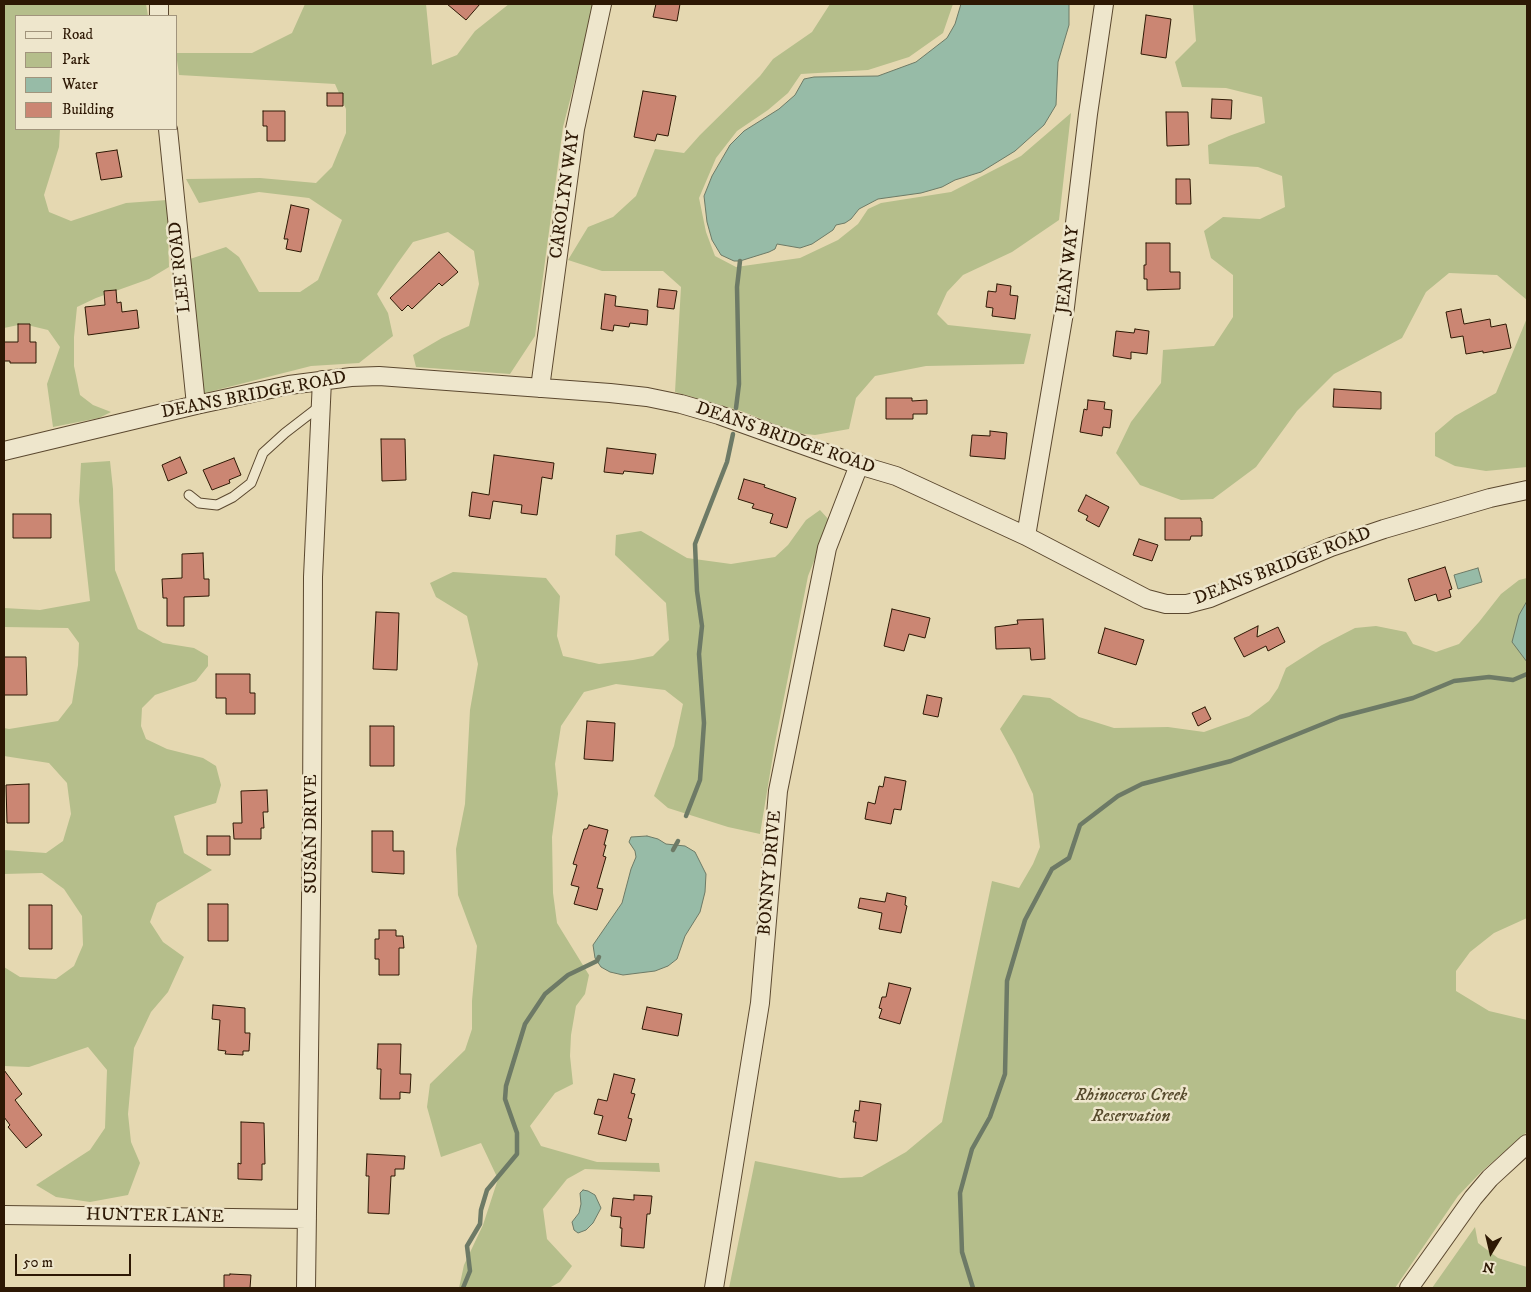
<!DOCTYPE html>
<style>
body{margin:0}
#map{position:relative;width:1531px;height:1292px;overflow:hidden;background:#e5d8b1;font-family:"IM FELL DW Pica",serif}
canvas{display:block}
.frame{position:absolute;inset:0;border:5px solid #2d1804;pointer-events:none}
.legend{position:absolute;left:15px;top:15px;width:162px;height:115px;box-sizing:border-box;background:#eee6cc;border:1px solid #a1947c;margin:0;padding:6px 9px;list-style:none;font-size:15px;color:#2d1804}
.legend li{display:flex;align-items:center;gap:10px;height:25px}
.legend b{width:25px;border:1px solid #a1947c}
.north{position:absolute;left:1466px;top:1227px;width:50px;height:50px;-webkit-text-stroke:4px #eee6cc;paint-order:stroke;rotate:189deg;font-size:14px;font-weight:700;line-height:20px;text-align:center;color:#2d1804}
.north::after{content:'';display:block;margin:auto;width:18px;height:22px;background:#2d1804;clip-path:polygon(50% 0,100% 100%,50% 72%,0 100%)}
.scale{position:absolute;left:15px;top:1254px;width:116px;height:22px;box-sizing:border-box;border:2px solid #2d1804;border-top:0;padding-left:6px;font-size:15px;line-height:18px;white-space:nowrap;color:#2d1804;-webkit-text-stroke:4px #eee6cc;paint-order:stroke}
</style>
<div id="map">
<canvas width="1531" height="1292"></canvas>
<div class="frame"></div>
<ul class="legend">
<li><b style="height:6px;background:#eee6cc"></b>Road</li>
<li><b style="height:14px;background:#b5be8b"></b>Park</li>
<li><b style="height:14px;background:#97bba7"></b>Water</li>
<li><b style="height:14px;background:#cb8673"></b>Building</li>
</ul>
<div class="north">N</div>
<div class="scale">50 m</div>
</div>
<script>
const context = document.querySelector('canvas').getContext('2d');
context.lineJoin = 'round';
function fillPath(path, color) {
  context.fillStyle = color;
  context.fill(path, 'evenodd');
}
function poly(rows) {
  const path = new Path2D();
  for (const r of rows) {
    path.moveTo(r[0], r[1]);
    for (let i = 2; i < r.length; i += 2) path.lineTo(r[i], r[i + 1]);
  }
  return path;
}
function stroke(path, color, width, dash) {
  context.strokeStyle = color;
  context.lineWidth = width;
  context.lineCap = dash ? 'butt' : 'round';
  context.setLineDash(dash || []);
  context.stroke(path);
}
function write(font, color, halo, rows, align = 'center') {
  context.font = font + ' "IM FELL DW Pica",serif';
  context.lineWidth = 5;
  context.setLineDash([]);
  context.textBaseline = 'middle';
  context.strokeStyle = halo;
  context.fillStyle = color;
  for (const [text, x, y, turn = 0] of rows) {
    context.save();
    context.translate(x, y);
    context.rotate((+turn || 0) * Math.PI / 180);
    context.textAlign = isNaN(turn) ? turn : align;
    if (halo) context.strokeText(text, 0, 0);
    context.fillText(text, 0, 0);
    context.restore();
  }
}
fillPath(poly([
 [4,4,146,4,148,16,16,16,16,129,60,129,59,147,44,195,49,212,71,221,126,203,167,200,169,267,149,279,96,298,77,307,74,337,74,366,80,395,93,405,111,412,99,418,53,427,47,384,60,347,48,330,23,324,4,328],
 [305,4,426,4,432,65,457,55,475,31,509,4,597,4,584,46,563,127,535,336,510,374,416,367,413,355,442,338,469,326,479,284,474,251,448,232,413,242,397,264,377,294,388,313,393,336,359,363,311,366,201,394,190,259,226,247,239,257,259,292,300,292,318,280,342,220,309,198,259,192,199,203,186,179,260,178,316,183,332,167,346,133,346,109,335,84,179,75,176,53,252,53,292,33],
 [830,4,953,4,943,33,909,57,868,70,801,74,788,93,768,110,737,131,716,158,699,198,706,232,715,256,736,267,800,258,838,240,858,224,868,209,881,203,951,192,1021,156,1071,113,1059,220,1012,252,963,275,947,292,937,314,948,325,1031,334,1024,364,926,366,875,376,856,398,849,429,815,435,797,433,741,411,675,392,681,287,663,271,602,271,568,260,588,227,613,217,636,196,655,149,684,153,700,135,760,76,773,59,812,32],
 [1190,4,1527,4,1527,300,1497,275,1449,273,1426,292,1402,338,1334,374,1297,411,1256,467,1213,499,1181,500,1140,485,1116,453,1131,422,1161,383,1163,350,1214,346,1233,317,1233,275,1211,258,1204,231,1223,217,1260,219,1285,207,1282,176,1258,167,1209,164,1208,145,1229,136,1265,123,1262,97,1226,88,1182,87,1175,62,1196,41,1193,5],
 [1527,318,1527,467,1486,471,1455,466,1435,456,1435,433,1455,416,1496,393],
 [110,461,113,489,115,570,138,629,163,643,194,648,208,656,208,666,196,681,155,695,142,708,141,726,146,739,167,749,203,758,216,766,221,785,216,803,174,816,184,853,212,870,157,903,150,922,163,942,184,957,168,992,151,1012,134,1048,128,1114,131,1142,140,1163,128,1195,90,1202,56,1197,36,1185,90,1150,105,1128,107,1070,88,1047,29,1067,4,1066,4,967,20,977,56,979,74,966,83,945,82,916,64,889,42,873,4,874,4,850,46,853,63,841,71,814,67,783,49,763,4,756,4,728,9,729,58,721,72,703,78,665,79,643,68,628,4,627,4,608,40,610,90,601,79,501,81,463],
 [820,510,830,521,808,576,775,743,760,834,728,827,668,808,654,796,674,746,683,704,665,690,616,684,584,692,561,726,555,764,558,794,552,837,553,893,557,923,589,975,585,994,576,1006,571,1035,570,1056,573,1084,555,1093,530,1126,541,1146,597,1162,659,1163,660,1172,585,1169,567,1179,543,1209,547,1239,572,1266,560,1282,549,1288,459,1288,464,1265,483,1225,498,1179,481,1143,441,1157,427,1107,430,1084,465,1050,472,1029,472,1001,477,946,458,895,456,849,465,804,470,710,478,664,467,616,436,597,430,583,453,572,546,578,560,596,557,636,563,656,599,664,633,660,653,656,669,640,666,603,615,555,616,535,641,531,687,558,731,564,775,557,788,545,806,520],
 [1527,578,1527,918,1494,933,1470,952,1456,971,1456,991,1489,1011,1527,1020,1527,1132,1481,1172,1458,1196,1395,1288,729,1288,755,1161,840,1178,862,1177,906,1152,942,1122,992,881,1019,888,1033,864,1040,847,1033,794,1015,756,1000,729,1023,695,1050,698,1079,717,1114,728,1168,727,1204,732,1249,716,1269,701,1278,688,1286,668,1322,645,1355,628,1376,626,1406,632,1413,644,1436,652,1459,644,1479,622,1501,594,1519,580],
 [1475,1227,1478,1243,1498,1258,1527,1267,1527,1288,1432,1288]
]), '#b5be8b');
const water = poly([
 [961,4,1069,4,1069,25,1058,62,1056,105,1044,125,1015,151,981,172,955,180,942,187,921,193,878,199,859,209,851,219,845,223,836,225,833,230,812,244,800,248,777,244,775,249,769,252,740,261,734,261,721,255,712,240,707,222,704,196,712,176,730,145,744,131,779,109,795,95,804,79,814,77,878,76,916,62,947,38,955,24,961,4],
 [1478,568,1482,582,1458,589,1454,575,1478,568],
 [1527,601,1527,662,1512,642,1519,615,1527,601],
 [647,836,658,839,666,844,685,846,695,852,706,874,705,892,700,912,685,936,677,959,668,966,655,971,623,975,610,972,601,967,595,958,593,945,622,903,631,869,636,857,635,851,629,842,631,837,647,836],
 [583,1190,588,1191,595,1195,601,1208,593,1223,586,1230,578,1233,574,1230,572,1222,579,1213,581,1204,580,1193,583,1190]
]);
fillPath(water, '#97bba7');
stroke(water, '#6d7a66', 1);
stroke(poly([
 [736,408,739,384,737,287,740,261],
 [686,816,700,780,704,723,699,654,702,626,697,591,695,544,727,462,733,434],
 [673,850,678,841],
 [463,1288,470,1271,467,1246,480,1224,481,1210,487,1190,517,1154,517,1133,505,1099,506,1086,525,1024,545,994,568,975,597,961,599,957],
 [973,1288,962,1252,960,1193,972,1149,990,1117,1005,1074,1007,981,1025,920,1052,869,1069,858,1080,825,1118,796,1142,784,1231,761,1340,717,1413,698,1454,681,1489,677,1513,680,1527,674]
]), '#6d7a66', 4.5);
const building = poly([
 [447,4,480,4,466,20,447,4],
 [656,4,680,4,677,21,653,17,656,4],
 [1146,15,1171,19,1166,58,1141,54,1146,15],
 [643,91,676,96,668,136,657,134,655,141,634,137,643,91],
 [327,93,343,93,343,106,327,106,327,93],
 [1212,99,1232,100,1231,119,1211,118,1212,99],
 [263,111,285,111,285,141,267,141,267,126,263,126,263,111],
 [1166,112,1188,112,1189,145,1167,146,1166,112],
 [117,150,122,177,101,180,96,153,117,150],
 [1176,179,1190,179,1191,204,1176,204,1176,179],
 [291,205,309,209,301,252,286,249,288,239,284,239,291,205],
 [1146,243,1170,243,1170,272,1180,272,1180,289,1147,290,1147,279,1144,279,1144,265,1146,265,1146,243],
 [439,252,458,272,442,286,439,283,412,309,408,305,402,311,390,298,439,252],
 [997,284,1011,286,1010,295,1018,296,1015,319,992,316,993,308,986,307,988,291,996,292,997,284],
 [659,289,677,291,674,309,657,307,659,289],
 [116,290,117,303,121,302,122,312,137,310,139,328,88,335,85,307,105,305,104,291,116,290],
 [605,294,616,296,615,306,648,310,647,325,630,323,629,327,614,325,613,331,601,329,605,294],
 [1461,309,1464,324,1490,319,1491,327,1506,324,1511,348,1483,353,1483,351,1466,354,1463,336,1451,338,1446,312,1461,309],
 [18,324,30,324,30,342,36,342,36,363,10,363,10,361,4,361,4,342,18,342,18,324],
 [1135,329,1149,331,1147,354,1131,352,1131,359,1113,356,1116,331,1134,333,1135,329],
 [1334,389,1381,392,1381,409,1333,407,1334,389],
 [886,398,912,398,912,401,927,400,927,414,913,414,913,419,886,419,886,398],
 [1088,400,1105,402,1104,409,1112,410,1110,428,1103,427,1102,436,1080,432,1084,409,1087,410,1088,400],
 [990,431,1007,433,1005,459,970,456,972,435,990,436,990,431],
 [381,439,405,439,406,480,382,481,381,439],
 [607,448,656,454,653,474,624,471,623,474,604,472,607,448],
 [494,455,554,463,552,479,542,477,537,515,521,513,522,505,493,501,490,519,469,516,472,492,489,495,494,455],
 [180,457,187,473,168,481,162,465,180,457],
 [234,458,241,475,229,480,230,483,212,490,203,470,234,458],
 [744,479,765,485,764,487,796,498,787,528,770,523,773,514,752,508,754,504,738,499,744,479],
 [1086,495,1109,507,1099,527,1086,520,1088,516,1078,511,1086,495],
 [13,514,51,514,51,538,13,538,13,514],
 [1165,518,1201,518,1201,521,1202,521,1202,536,1191,536,1190,540,1165,540,1165,518],
 [1139,539,1158,545,1152,561,1133,555,1139,539],
 [203,553,204,579,209,579,209,596,184,597,184,626,167,626,167,598,163,598,162,579,182,578,182,554,203,553],
 [1445,567,1452,589,1449,590,1451,597,1438,601,1436,594,1415,601,1408,579,1445,567],
 [892,609,930,618,925,638,909,634,904,651,884,646,892,609],
 [376,612,399,613,397,670,373,669,376,612],
 [1043,619,1045,659,1031,660,1030,648,996,649,995,627,1018,624,1017,620,1043,619],
 [1258,626,1257,637,1278,627,1285,642,1268,651,1266,646,1244,657,1234,638,1258,626],
 [1105,628,1144,640,1136,665,1098,653,1105,628],
 [4,657,26,657,27,695,4,695,4,657],
 [216,674,250,674,250,693,255,693,255,714,226,714,226,698,216,698,216,674],
 [927,695,942,698,938,717,923,714,927,695],
 [1205,707,1211,719,1198,726,1192,713,1205,707],
 [587,721,615,723,613,761,584,759,587,721],
 [370,726,394,726,394,766,370,766,370,726],
 [885,777,906,781,901,810,894,809,891,824,865,819,868,802,875,804,879,786,883,787,885,777],
 [29,784,29,823,7,823,6,785,29,784],
 [267,790,268,812,263,812,264,828,261,828,261,839,234,839,233,823,242,823,241,791,267,790],
 [589,825,608,830,604,845,606,845,603,856,606,857,597,888,603,889,597,910,574,904,579,887,571,885,577,865,573,864,584,829,587,829,589,825],
 [372,831,393,831,393,851,404,851,404,874,372,872,372,831],
 [207,836,230,836,230,855,207,855,207,836],
 [887,893,906,897,905,905,907,906,901,933,879,929,882,913,858,908,860,898,885,902,887,893],
 [208,904,228,904,228,941,208,941,208,904],
 [29,905,52,905,52,949,29,949,29,905],
 [379,930,396,930,396,936,403,936,404,948,399,948,399,975,379,975,379,959,375,959,375,939,379,939,379,930],
 [889,983,911,988,900,1024,879,1018,882,1009,879,1008,882,997,886,997,889,983],
 [213,1005,245,1008,245,1033,250,1033,249,1051,243,1051,243,1055,225,1054,226,1051,218,1050,220,1020,212,1019,213,1005],
 [647,1007,682,1014,678,1036,642,1029,647,1007],
 [378,1044,401,1044,400,1074,411,1074,410,1093,400,1092,400,1099,380,1099,381,1069,377,1069,378,1044],
 [4,1070,22,1094,15,1100,42,1135,26,1148,8,1127,10,1125,4,1117,4,1070],
 [614,1074,635,1079,631,1093,635,1094,628,1118,632,1119,626,1141,598,1134,603,1116,594,1114,598,1099,607,1101,614,1074],
 [860,1101,881,1104,877,1141,854,1138,856,1122,853,1122,855,1110,859,1111,860,1101],
 [241,1122,264,1123,265,1164,262,1164,262,1180,238,1179,238,1163,241,1164,241,1122],
 [367,1154,405,1156,404,1169,395,1169,395,1176,391,1176,389,1214,368,1213,369,1176,366,1176,367,1154],
 [634,1195,652,1196,650,1214,647,1214,644,1248,621,1246,622,1228,620,1228,621,1217,611,1216,613,1198,634,1200,634,1195],
 [230,1274,251,1275,250,1288,224,1288,224,1275,230,1275,230,1274]
]);
fillPath(building, '#cb8673');
stroke(building, '#2d1804', 1);
const lane = poly([
 [189,495,199,503,217,505,233,497,251,483,263,453,285,433,320,406]
]);
const street = poly([
 [159,4,159,16],
 [168,129,196,405],
 [540,388,575,129,602,4],
 [4,451,196,405,289,385,351,377,379,376,610,393,647,397,681,404,719,415,859,465,896,476,1026,536,1147,599,1166,604,1187,604,1210,598,1331,547,1384,529,1490,498,1527,490],
 [1026,536,1065,307,1088,114,1104,4],
 [4,1215,307,1219],
 [306,1288,312,822,313,577,322,380],
 [714,1288,760,1003,778,791,827,548,859,465],
 [1409,1288,1473,1198,1490,1178,1527,1144]
]);
stroke(lane, '#5b482f', 11);
stroke(street, '#5b482f', 20);
stroke(lane, '#eee6cc', 9);
stroke(street, '#eee6cc', 18);
write('18px', '#2d1804', '#eee6cc', [
 ["CAROLYN WAY",566,195,-82],
 ["LEE ROAD",181,267,-96],
 ["JEAN WAY",1069,270,-83],
 ["DEANS BRIDGE ROAD",254,396,-11],
 ["DEANS BRIDGE ROAD",785,439,19],
 ["DEANS BRIDGE ROAD",1283,567,-21],
 ["SUSAN DRIVE",312,834,-90],
 ["BONNY DRIVE",771,873,-85],
 ["HUNTER LANE",155,1217,1]
]);
write('italic 18px', '#564a2c', '#eee6cc', [
 ["Rhinoceros Creek",1131,1096],
 ["Reservation",1131,1117]
]);
</script>
